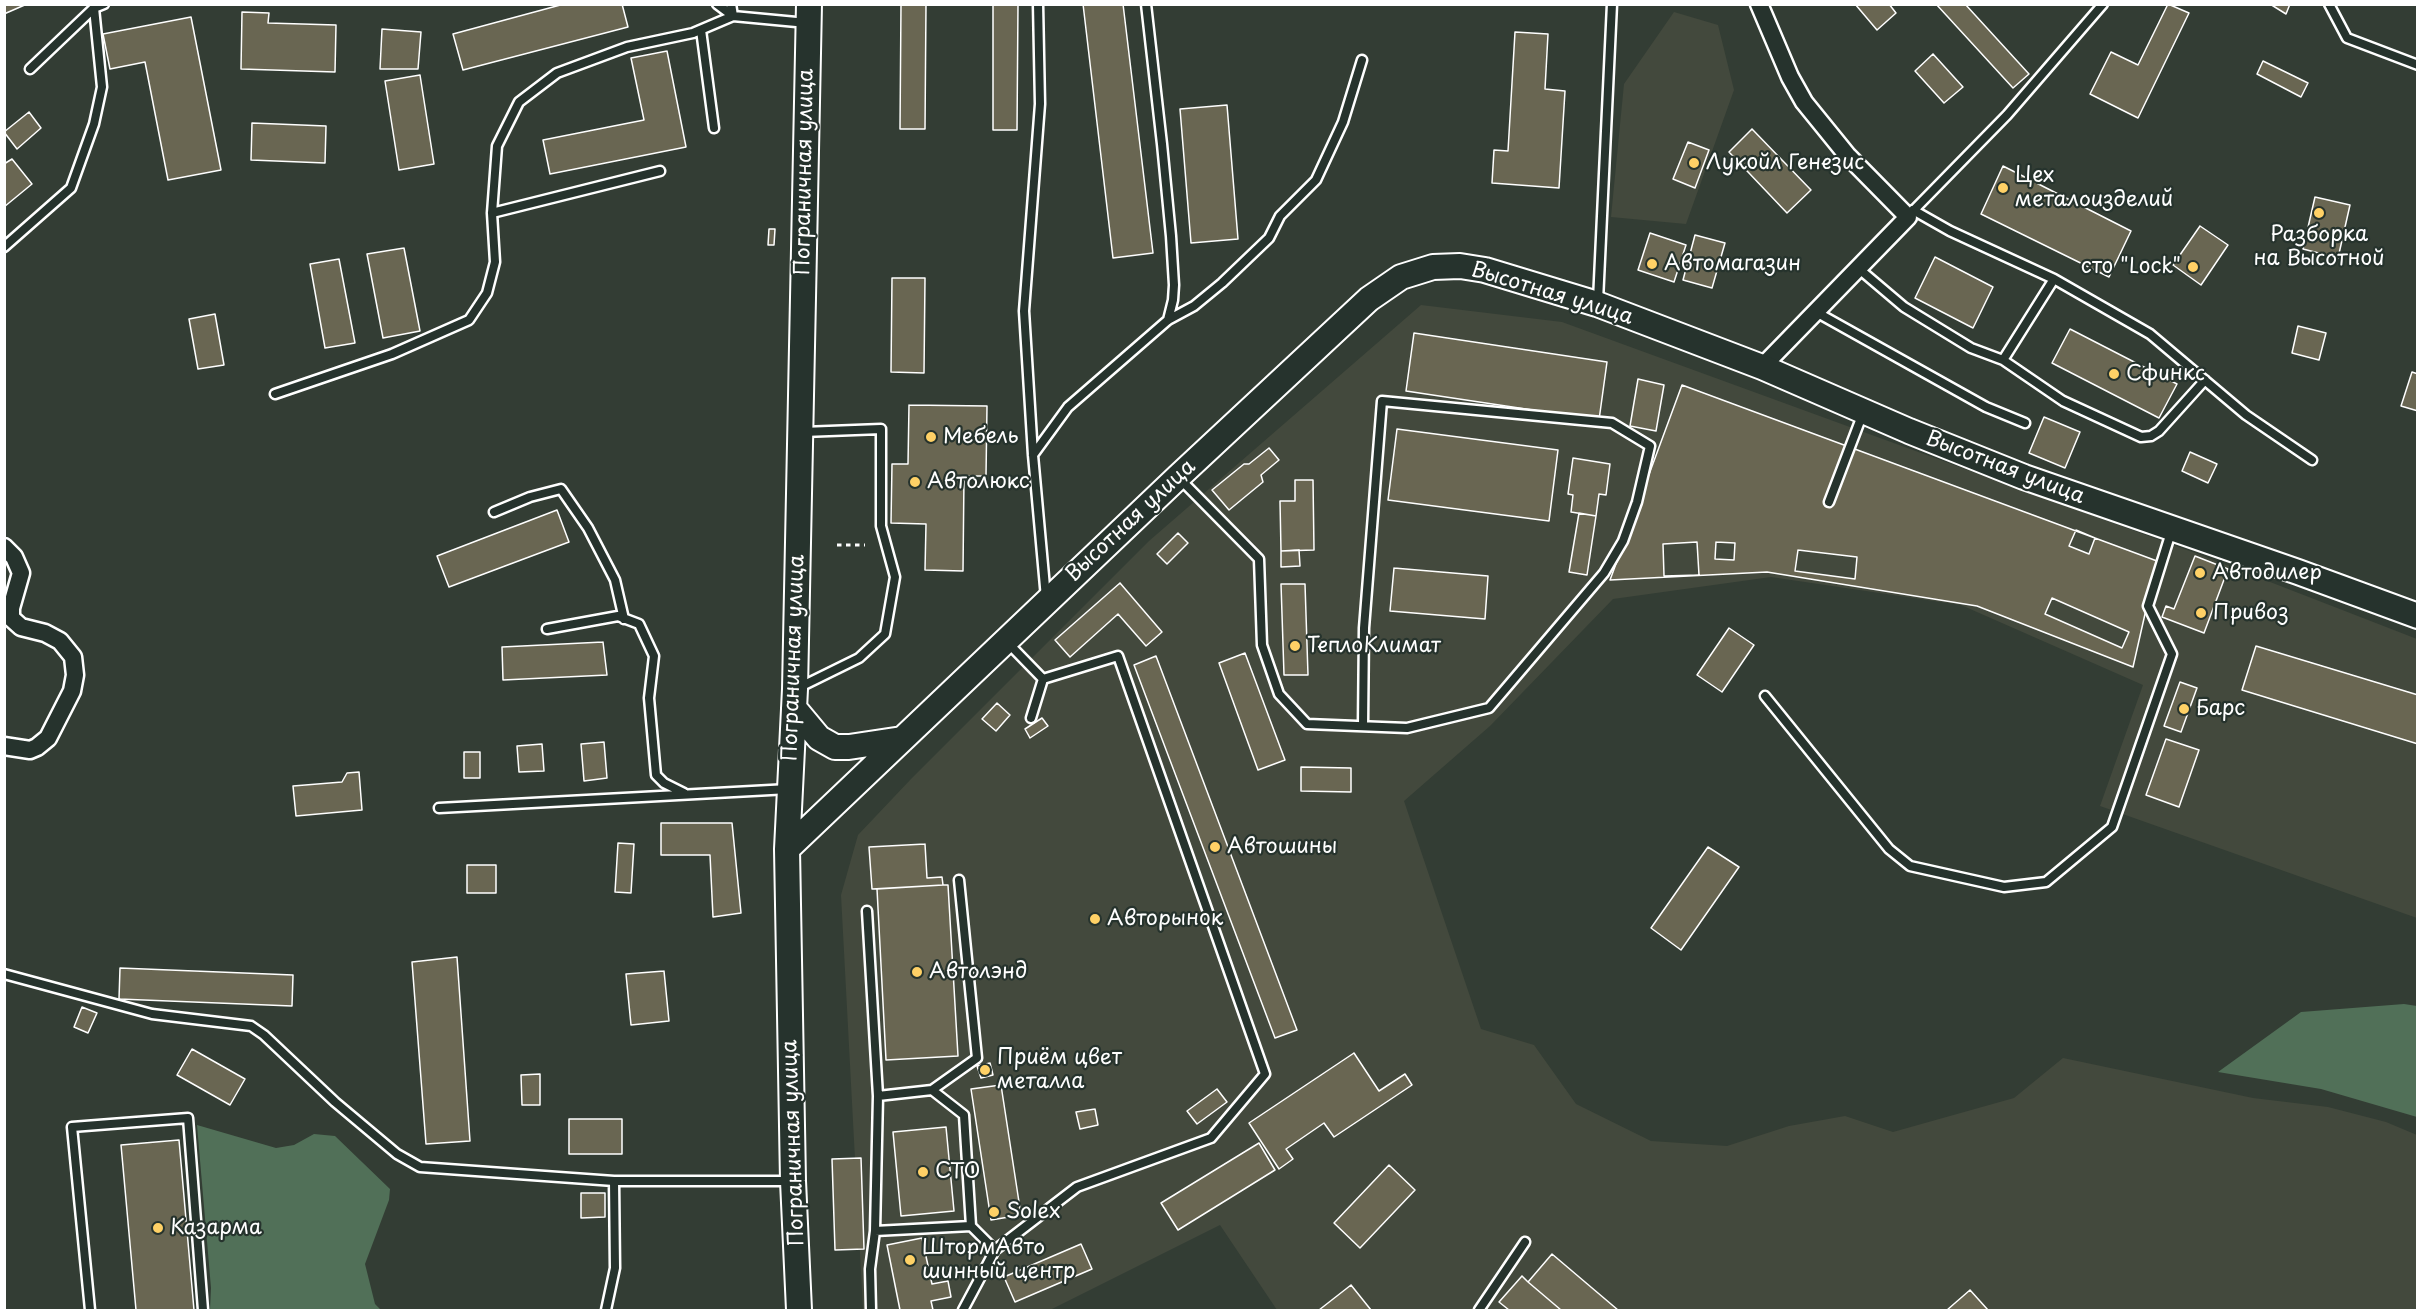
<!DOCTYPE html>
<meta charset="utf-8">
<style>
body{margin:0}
#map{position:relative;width:2422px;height:1315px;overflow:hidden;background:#333d34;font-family:"Playpen Sans",sans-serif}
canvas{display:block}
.frame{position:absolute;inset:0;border:6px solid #fff;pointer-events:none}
</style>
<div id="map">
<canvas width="2422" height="1315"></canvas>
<div class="frame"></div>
</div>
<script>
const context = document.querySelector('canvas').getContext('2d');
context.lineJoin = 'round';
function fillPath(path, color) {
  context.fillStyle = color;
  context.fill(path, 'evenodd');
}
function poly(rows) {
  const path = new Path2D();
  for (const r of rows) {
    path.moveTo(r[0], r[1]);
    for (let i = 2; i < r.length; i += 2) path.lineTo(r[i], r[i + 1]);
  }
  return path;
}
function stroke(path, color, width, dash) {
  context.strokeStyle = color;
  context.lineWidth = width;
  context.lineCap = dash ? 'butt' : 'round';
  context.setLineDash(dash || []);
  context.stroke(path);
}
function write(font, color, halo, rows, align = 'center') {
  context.font = font + ' "Playpen Sans",sans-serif';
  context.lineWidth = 4.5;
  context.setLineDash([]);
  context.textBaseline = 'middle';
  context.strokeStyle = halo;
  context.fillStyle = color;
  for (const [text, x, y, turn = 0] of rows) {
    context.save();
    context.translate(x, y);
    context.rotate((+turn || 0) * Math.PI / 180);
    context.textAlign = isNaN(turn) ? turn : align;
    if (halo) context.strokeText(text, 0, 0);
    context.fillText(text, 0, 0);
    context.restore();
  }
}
fillPath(poly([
 [1674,12,1718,25,1734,90,1686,224,1611,217,1624,84],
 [1421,305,1562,322,2198,554,2417,639,2417,918,2100,806,2143,685,1961,605,1771,577,1613,599,1490,726,1404,801,1481,1029,1534,1045,1576,1104,1651,1141,1727,1146,1789,1126,1845,1116,1893,1132,2014,1098,2063,1058,2253,1098,2328,1107,2386,1122,2417,1135,2417,1310,1277,1310,1220,1225,1050,1310,863,1310,841,895,858,835,911,779,1149,541]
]), '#43493d');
fillPath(poly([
 [2404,1004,2417,1006,2417,1117,2321,1089,2218,1072,2301,1012],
 [197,1125,276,1148,294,1145,314,1134,335,1136,390,1189,389,1200,365,1264,375,1304,381,1310,210,1310,211,1288]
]), '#517058');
const building = poly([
 [4,4,27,4,4,14,4,4],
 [564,4,622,4,628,27,463,70,453,34,564,4],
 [901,4,926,4,925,129,900,129,901,4],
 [993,4,1018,4,1017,130,993,130,993,4],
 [1083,4,1123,4,1153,253,1113,258,1083,4],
 [1855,4,1889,4,1896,13,1877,30,1855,4],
 [1936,4,1965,4,2029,74,2013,88,1936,4],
 [2168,4,2189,13,2138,118,2090,94,2111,52,2138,65,2168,4],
 [2270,4,2290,4,2286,14,2270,4],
 [242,12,269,13,268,23,336,25,335,72,241,69,242,12],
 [191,17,221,170,168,180,145,62,110,69,103,34,191,17],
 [382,29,421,32,418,69,380,69,382,29],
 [1515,32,1548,34,1545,89,1565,91,1559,188,1492,183,1494,150,1508,151,1515,32],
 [667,51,686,147,550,174,543,140,644,120,631,58,667,51],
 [1933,54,1963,87,1944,103,1915,71,1933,54],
 [2263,61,2308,83,2301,97,2257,74,2263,61],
 [420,75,434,164,399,170,385,81,420,75],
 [1227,105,1238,239,1191,243,1180,109,1227,105],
 [29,112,41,128,17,149,4,132,29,112],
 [252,123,326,126,325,163,251,160,252,123],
 [1752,129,1811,190,1787,213,1729,152,1752,129],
 [1688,142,1709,150,1695,188,1673,179,1688,142],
 [12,159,32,184,4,207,4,164,12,159],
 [2003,166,2131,231,2109,277,1981,214,2003,166],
 [2315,197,2350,205,2338,258,2303,249,2315,197],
 [2200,226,2228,245,2201,285,2173,265,2200,226],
 [769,229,775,229,774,245,768,245,769,229],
 [1650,233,1686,245,1674,282,1638,270,1650,233],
 [1695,235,1725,243,1712,288,1683,280,1695,235],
 [404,248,420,331,383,338,367,254,404,248],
 [1935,257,1993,287,1973,328,1915,298,1935,257],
 [339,259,355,343,325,348,310,264,339,259],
 [892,278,925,278,924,373,891,372,892,278],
 [215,314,224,365,198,369,189,319,215,314],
 [2298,326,2326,333,2319,360,2292,353,2298,326],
 [2070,329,2177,384,2159,418,2052,363,2070,329],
 [1414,333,1607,362,1599,420,1406,391,1414,333],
 [2412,372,2418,374,2418,411,2401,406,2412,372],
 [1638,379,1664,385,1656,431,1630,426,1638,379],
 [1682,385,2157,561,2133,667,1977,606,1767,572,1610,580,1682,385],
 [909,405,987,406,986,476,964,476,963,571,925,570,926,524,891,523,892,464,908,464,909,405],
 [2044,417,2080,432,2065,468,2029,453,2044,417],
 [1397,429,1558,450,1549,521,1388,500,1397,429],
 [1269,448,1279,460,1261,475,1263,482,1229,510,1212,490,1244,464,1249,464,1269,448],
 [2190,452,2217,464,2208,483,2182,471,2190,452],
 [1573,458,1610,464,1606,495,1599,494,1596,516,1571,512,1573,495,1568,494,1573,458],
 [1295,480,1313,480,1314,550,1281,551,1280,501,1295,501,1295,480],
 [557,510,569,542,449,587,437,556,557,510],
 [1579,513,1596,516,1587,575,1569,572,1579,513],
 [2076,530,2095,538,2089,554,2069,546,2076,530],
 [1178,533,1188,543,1167,564,1157,554,1178,533],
 [1697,542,1699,575,1664,576,1663,544,1697,542],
 [1716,542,1735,543,1734,560,1715,559,1716,542],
 [1299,550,1300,566,1281,567,1281,551,1299,550],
 [1798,550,1857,557,1855,579,1795,571,1798,550],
 [2195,556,2228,569,2204,633,2162,617,2166,606,2174,609,2195,556],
 [1394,568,1488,576,1485,619,1390,611,1394,568],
 [1120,583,1162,632,1146,646,1118,614,1070,657,1055,640,1120,583],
 [1281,584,1305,584,1308,675,1284,675,1281,584],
 [2052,598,2129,632,2122,648,2045,614,2052,598],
 [1729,628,1754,645,1722,692,1697,675,1729,628],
 [603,642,607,675,503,680,502,647,603,642],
 [2256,646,2418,695,2418,744,2242,690,2256,646],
 [1245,653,1285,760,1258,770,1219,663,1245,653],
 [1156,656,1297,1030,1275,1038,1134,665,1156,656],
 [2180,682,2197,688,2181,732,2164,726,2180,682],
 [997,703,1010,715,996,731,982,719,997,703],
 [1042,718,1048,726,1030,738,1025,729,1042,718],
 [2166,739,2199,750,2179,807,2146,795,2166,739],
 [604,742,607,778,584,781,581,744,604,742],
 [542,744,544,771,519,772,517,746,542,744],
 [464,752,480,752,480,778,464,778,464,752],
 [1301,767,1351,768,1351,792,1301,791,1301,767],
 [359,772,362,810,296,816,293,786,342,782,347,773,359,772],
 [661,823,732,823,741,913,713,917,710,855,661,855,661,823],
 [618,843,634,844,631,893,615,892,618,843],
 [925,844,927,878,942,877,943,885,872,889,869,847,925,844],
 [1708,847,1739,867,1681,950,1651,928,1708,847],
 [467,865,496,865,496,893,467,893,467,865],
 [943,885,948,885,958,1056,886,1060,877,889,943,885],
 [457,957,470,1141,426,1144,412,962,457,957],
 [120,968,293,975,292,1006,119,999,120,968],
 [664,971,669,1021,631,1025,626,974,664,971],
 [82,1007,97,1013,88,1033,74,1027,82,1007],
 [192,1049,245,1079,230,1105,177,1075,192,1049],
 [1354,1053,1379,1091,1405,1074,1412,1085,1334,1137,1324,1123,1286,1149,1293,1159,1279,1169,1249,1123,1354,1053],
 [990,1063,993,1075,981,1078,977,1066,990,1063],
 [540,1074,540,1105,522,1105,521,1075,540,1074],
 [1001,1085,1021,1215,991,1220,971,1089,1001,1085],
 [1217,1089,1227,1102,1197,1124,1187,1111,1217,1089],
 [1095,1109,1098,1125,1080,1129,1076,1112,1095,1109],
 [569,1119,622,1119,622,1154,569,1154,569,1119],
 [946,1127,954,1211,901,1216,893,1132,946,1127],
 [179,1140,194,1310,136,1310,121,1145,179,1140],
 [1259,1143,1275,1170,1178,1230,1161,1203,1259,1143],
 [861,1158,864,1249,835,1250,832,1159,861,1158],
 [1389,1165,1415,1190,1360,1248,1334,1223,1389,1165],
 [581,1193,605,1193,605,1217,581,1218,581,1193],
 [922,1238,932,1284,948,1281,951,1297,931,1301,933,1310,900,1310,887,1245,922,1238],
 [1081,1244,1092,1269,1015,1302,1004,1277,1081,1244],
 [1552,1254,1618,1310,1561,1310,1528,1282,1552,1254],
 [1522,1276,1528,1282,1561,1310,1509,1310,1499,1302,1522,1276],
 [1351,1285,1371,1310,1319,1310,1351,1285],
 [1970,1290,1988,1310,1947,1310,1970,1290]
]);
fillPath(building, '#696652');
stroke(building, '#fff', 1.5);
const lane = poly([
 [717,4,733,16,807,23],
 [1038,4,1040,104,1024,311,1033,455,1046,598],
 [1146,4,1162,144,1171,236,1174,285,1173,300,1168,320],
 [2329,4,2347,38,2418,65],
 [701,30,714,128],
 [30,69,94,8,104,4],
 [1913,210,1950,231,2054,279,2150,334,2246,415,2312,460],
 [492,213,660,171],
 [1910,214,2007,115,2103,4],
 [4,247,71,188,94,124,102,87,94,8],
 [1858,268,1904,307,1971,348,2003,360,2054,279],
 [1598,301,1612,4],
 [1816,312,1986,407,2025,423],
 [2003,360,2063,401,2141,437,2151,436,2159,431,2205,380],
 [275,394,392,354,469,320,487,293,495,262,492,213,497,146,519,102,557,73,627,47,693,33,733,16,731,4],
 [1033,455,1068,407,1168,320,1194,306,1222,283,1269,238,1280,216,1316,180,1343,122,1362,60],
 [1180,479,1259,559,1262,645,1279,694,1307,724,1407,728,1489,708,1604,573,1623,541,1637,502,1650,446,1612,423,1382,401,1364,628,1363,726],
 [1829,502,1863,413],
 [494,512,530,497,561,489,588,528,615,580,624,619],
 [547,629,618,616,639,624,654,656,649,698,656,775,664,783,684,793],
 [798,688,859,658,885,634,895,577,881,526,881,429,803,432],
 [1765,696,1889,849,1910,866,2004,887,2046,882,2112,827,2172,654,2148,606,2172,529],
 [1031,718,1043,679],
 [439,808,789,789],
 [867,911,878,1096,932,1090,964,1115,971,1226,875,1231],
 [4,974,152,1014,251,1026,264,1035,335,1102,397,1154,420,1167,614,1181,790,1181],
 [932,1090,977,1058,959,880],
 [971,1226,995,1250],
 [90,1310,72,1127,188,1118,203,1310],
 [606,1310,615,1268,614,1181],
 [871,1310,870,1269,875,1231,878,1096],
 [963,1310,995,1250,1077,1187,1211,1138,1265,1074,1118,656,1043,679,1007,642],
 [1479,1310,1525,1242]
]);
const street = poly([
 [1759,4,1790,77,1804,102,1847,155,1908,217,1762,367],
 [4,547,14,557,21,573,11,608,11,618,21,627,45,633,60,641,73,657,75,675,72,691,48,738,37,747,30,750,4,746]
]);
const secondary = poly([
 [794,708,819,738,835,747,849,747,902,739],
 [787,849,1178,477,1369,299,1401,277,1433,267,1460,266,1485,270,1597,304,1762,367,1909,431,2024,477,2298,572,2418,616],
 [799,1310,793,1181,787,849,795,689,809,4]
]);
stroke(lane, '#fff', 13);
stroke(street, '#fff', 21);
stroke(secondary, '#fff', 28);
stroke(poly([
 [837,545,865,545]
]), '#fff', 3, [4.5, 4.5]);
stroke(lane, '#26332d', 8);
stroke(street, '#26332d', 16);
stroke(secondary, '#26332d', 24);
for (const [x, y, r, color] of [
 [1694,163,6,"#ffd166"],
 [2003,188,6,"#ffd166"],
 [2319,213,6,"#ffd166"],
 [1652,264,6,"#ffd166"],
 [2193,267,6,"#ffd166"],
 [2114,374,6,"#ffd166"],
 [931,437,6,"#ffd166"],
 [915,482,6,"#ffd166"],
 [2200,573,6,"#ffd166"],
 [2201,613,6,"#ffd166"],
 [1295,646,6,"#ffd166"],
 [2184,709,6,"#ffd166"],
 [1215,847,6,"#ffd166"],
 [1095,919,6,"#ffd166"],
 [917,972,6,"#ffd166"],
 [985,1070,6,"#ffd166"],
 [923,1172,6,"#ffd166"],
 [994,1212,6,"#ffd166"],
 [158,1228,6,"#ffd166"],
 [910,1260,6,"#ffd166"]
]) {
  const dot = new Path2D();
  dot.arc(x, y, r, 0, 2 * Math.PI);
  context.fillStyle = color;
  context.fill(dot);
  stroke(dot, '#26332d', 2);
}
write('21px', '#fff', '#26332d', [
 ["Лукойл Генезис",1706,163],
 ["Цех",2015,176],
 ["металоизделий",2015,200],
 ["Разборка",2319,235,"center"],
 ["на Высотной",2319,259,"center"],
 ["Автомагазин",1664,264],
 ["сто \"Lock\"",2181,267,"right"],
 ["Сфинкс",2126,374],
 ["Мебель",943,437],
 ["Автолюкс",927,482],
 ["Автодилер",2212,573],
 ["Привоз",2213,613],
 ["ТеплоКлимат",1307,646],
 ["Барс",2196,709],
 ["Автошины",1227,847],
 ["Авторынок",1107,919],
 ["Автолэнд",929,972],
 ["Приём цвет",997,1058],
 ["металла",997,1082],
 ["СТО",935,1172],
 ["Solex",1006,1212],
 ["Казарма",170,1228],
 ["ШтормАвто",922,1248],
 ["шинный центр",922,1272]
], 'left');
write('21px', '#fff', '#26332d', [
 ["Пограничная улица",805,172,-89],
 ["Высотная улица",1552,294,17],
 ["Высотная улица",2005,468,21],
 ["Высотная улица",1131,521,-43],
 ["Пограничная улица",794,658,-88],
 ["Пограничная улица",794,1143,-92]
]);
</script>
